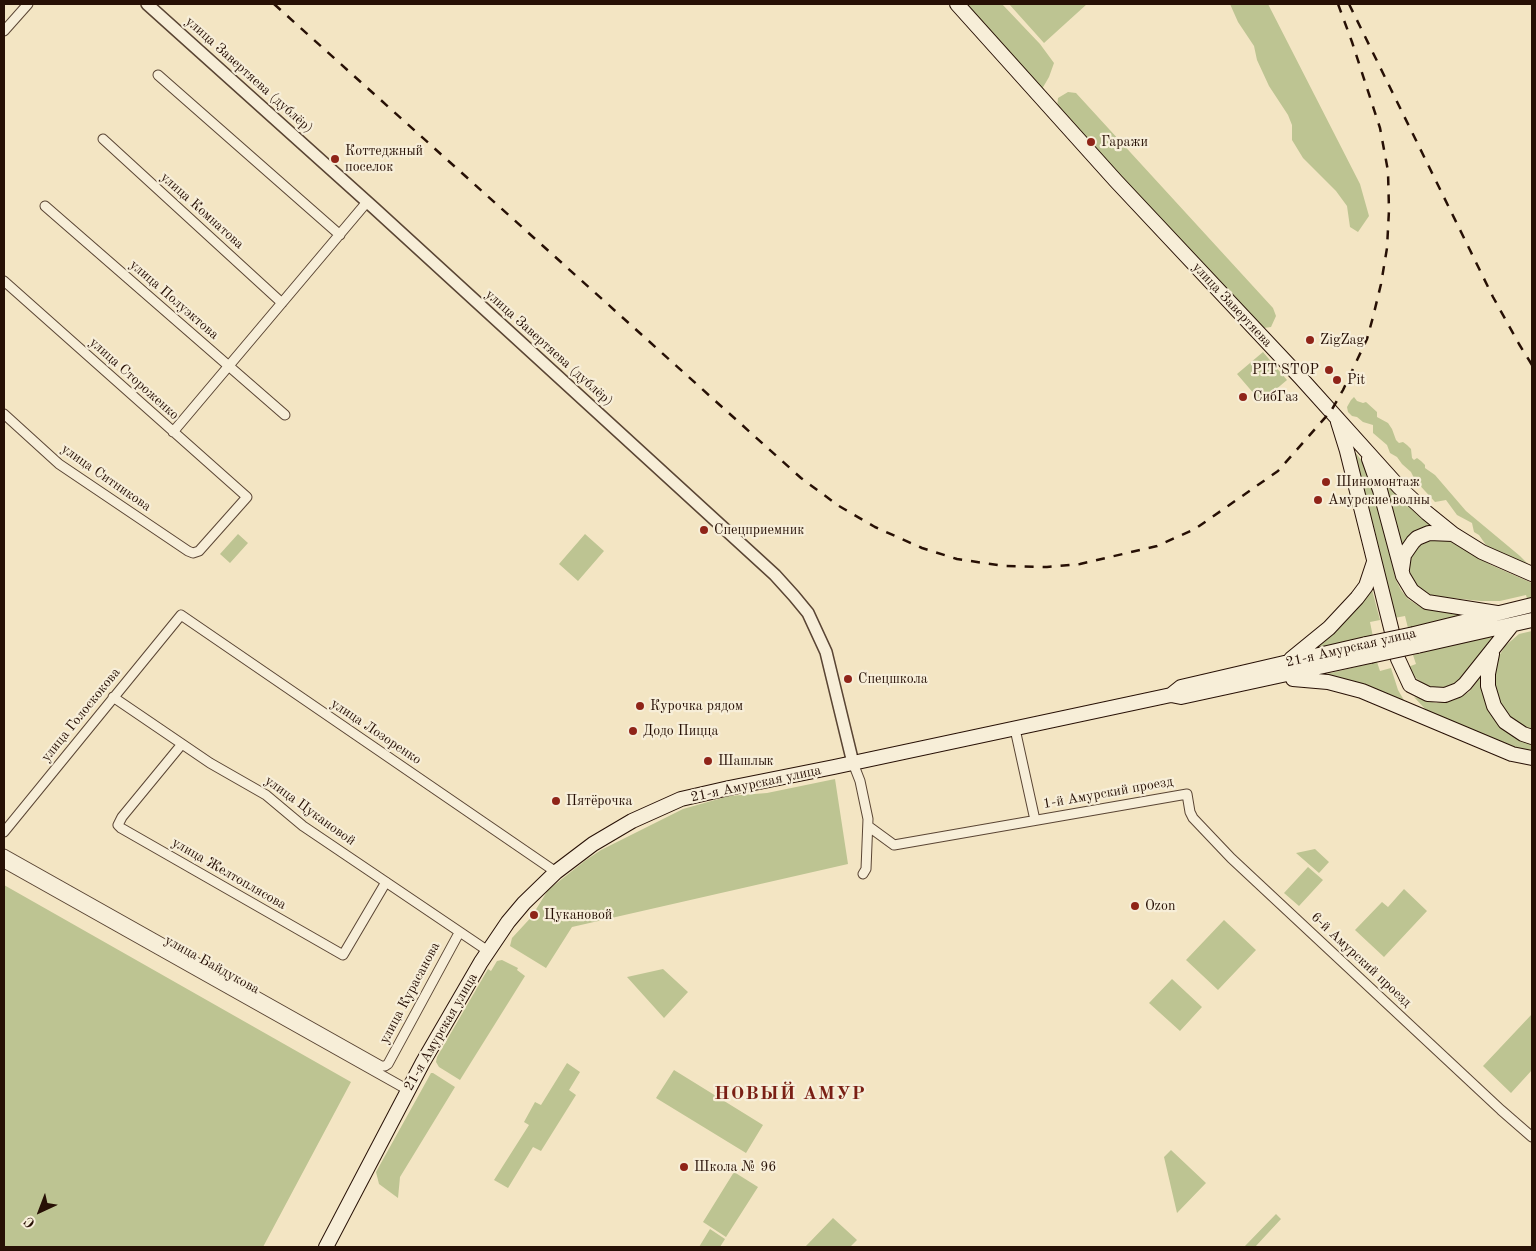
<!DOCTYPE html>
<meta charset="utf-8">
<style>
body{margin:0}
#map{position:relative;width:1536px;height:1251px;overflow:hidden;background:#f3e5c3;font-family:"Old Standard TT",serif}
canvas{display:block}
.frame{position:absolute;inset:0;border:5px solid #271005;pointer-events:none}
.north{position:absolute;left:15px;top:1186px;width:50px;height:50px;-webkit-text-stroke:4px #f7eed8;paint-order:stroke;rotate:223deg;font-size:14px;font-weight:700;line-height:20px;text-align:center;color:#271005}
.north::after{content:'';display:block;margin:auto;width:18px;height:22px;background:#271005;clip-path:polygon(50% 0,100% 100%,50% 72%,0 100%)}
</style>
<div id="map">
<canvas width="1536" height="1251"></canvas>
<div class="frame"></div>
<div class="north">С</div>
</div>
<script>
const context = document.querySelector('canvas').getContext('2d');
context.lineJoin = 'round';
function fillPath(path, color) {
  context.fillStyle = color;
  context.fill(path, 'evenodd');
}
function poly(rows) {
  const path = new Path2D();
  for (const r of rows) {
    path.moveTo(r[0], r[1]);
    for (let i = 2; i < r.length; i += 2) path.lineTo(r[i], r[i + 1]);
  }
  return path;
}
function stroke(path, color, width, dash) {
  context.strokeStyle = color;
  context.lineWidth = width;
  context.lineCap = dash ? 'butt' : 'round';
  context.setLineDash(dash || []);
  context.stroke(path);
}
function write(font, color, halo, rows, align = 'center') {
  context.font = font + ' "Old Standard TT",serif';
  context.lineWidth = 4.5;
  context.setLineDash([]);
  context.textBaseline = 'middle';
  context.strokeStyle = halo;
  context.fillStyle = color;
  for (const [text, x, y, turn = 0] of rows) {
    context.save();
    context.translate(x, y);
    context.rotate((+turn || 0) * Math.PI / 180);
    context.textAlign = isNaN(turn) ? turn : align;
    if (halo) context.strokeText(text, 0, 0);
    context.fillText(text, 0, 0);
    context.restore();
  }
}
fillPath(poly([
 [967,4,1002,4,1040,44,1054,63,1049,77,1042,89],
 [1009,4,1087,4,1044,43],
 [1230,4,1268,4,1360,184,1369,216,1358,232,1350,227,1347,206,1336,191,1303,158,1292,140,1292,125,1288,115,1269,86,1257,60,1254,46,1238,22],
 [1068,92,1076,93,1273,308,1276,316,1271,327,1264,328,1251,318,1057,108,1058,98],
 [1263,352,1287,380,1261,402,1237,374],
 [1354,397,1357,401,1363,403,1366,402,1377,412,1377,417,1388,423,1392,429,1396,440,1399,443,1403,442,1407,445,1411,449,1412,458,1414,460,1417,458,1421,461,1425,465,1425,468,1435,475,1466,511,1520,556,1531,567,1501,556,1486,545,1479,535,1474,532,1472,523,1457,515,1446,500,1435,502,1415,480,1411,472,1402,464,1397,457,1390,453,1387,445,1373,433,1373,425,1363,422,1357,417,1352,416,1348,412,1347,407,1351,400],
 [1355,452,1362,461,1370,477,1396,580,1401,590,1408,599,1422,608,1463,615,1408,628,1405,616,1394,618],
 [1382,474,1438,526,1403,550,1392,508],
 [238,534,248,543,230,563,220,554],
 [585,534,604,551,578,581,559,564],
 [1428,539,1450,540,1491,565,1532,583,1532,616,1526,595,1500,601,1481,601,1431,596,1418,588,1411,578,1409,563,1412,553,1419,545],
 [1371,586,1380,620,1370,622,1373,637,1311,650],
 [1532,631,1532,731,1514,722,1504,712,1496,694,1494,679,1498,658,1505,646,1519,634],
 [1490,635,1494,635,1461,679,1450,686,1437,688,1426,685,1414,677,1408,667,1416,664,1413,655],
 [1377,662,1380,671,1391,668,1398,690,1405,702,1318,676],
 [1482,675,1486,696,1532,740,1532,754,1524,753,1427,711,1414,697,1436,703,1454,700,1469,692],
 [835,779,848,864,572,927,546,968,510,946,512,938,536,912,535,911,548,890,586,860,601,850,683,809,729,796,767,793],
 [1315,849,1329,862,1319,873,1296,853],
 [1308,867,1323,880,1299,906,1284,893],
 [4,885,351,1082,263,1247,4,1247],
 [1404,889,1427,911,1384,957,1355,930,1382,902,1388,907],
 [1224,920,1256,950,1218,990,1186,960],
 [502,960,518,968,517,970,525,976,460,1080,439,1067,436,1062,437,1057,488,969,491,971,497,961],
 [663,969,688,992,664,1018,627,977],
 [1172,979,1202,1007,1180,1031,1149,1003],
 [1532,1014,1532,1070,1511,1093,1483,1066],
 [567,1063,580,1072,569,1090,576,1095,541,1151,533,1147,508,1188,494,1180,529,1125,524,1122,535,1102,541,1105],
 [674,1070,763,1125,746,1153,656,1098],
 [431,1073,433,1073,455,1087,400,1177,398,1198,379,1184,376,1172],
 [1171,1150,1206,1183,1177,1213,1164,1157],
 [734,1172,758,1187,726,1237,703,1222],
 [1276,1214,1281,1219,1255,1247,1244,1247],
 [833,1218,857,1240,850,1247,805,1247],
 [710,1229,725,1239,720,1247,699,1247]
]), '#bdc492');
const minor = poly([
 [4,31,28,4],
 [158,75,340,235],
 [103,139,282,303],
 [45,206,285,415],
 [4,281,247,497,199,551,193,553,188,551,59,464,4,414],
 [173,432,367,202],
 [113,697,210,763,266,795,303,826,488,951],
 [1015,729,1035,820],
 [182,744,122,817,118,825,121,828,343,955,386,882],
 [853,763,860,781,868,819,866,869,863,874],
 [868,826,894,845,1187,794,1190,812,1193,818,1231,858,1501,1110,1532,1137],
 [4,832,181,615,556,872],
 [4,854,381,1066,385,1066,388,1064,459,933],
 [4,863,408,1090]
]);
const tertiary = poly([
 [147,4,374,208,775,575,794,596,808,613,826,652,853,763]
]);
const secondary = poly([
 [957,4,1116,181,1300,377,1399,487,1427,513,1453,534,1482,552,1532,574],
 [1338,422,1347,451,1392,632],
 [1369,459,1380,490,1403,576,1412,591,1427,602,1497,613],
 [1402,569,1404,555,1413,542,1417,538,1429,533,1453,534],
 [1414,634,1532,605],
 [1417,646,1532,620],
 [1492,654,1488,674,1488,686,1494,706,1505,722,1523,734,1532,737],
 [1291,659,1329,628,1357,598,1366,586,1374,562],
 [1398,659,1410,685,1428,694,1445,695,1458,690,1465,684,1512,625],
 [1293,679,1328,682,1362,691,1512,754,1532,758],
 [1171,695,1181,687,1366,644],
 [326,1247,423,1062,481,962,508,922,524,903,556,872,593,844,632,821,681,799,729,788,834,767,1171,695,1181,697,1370,656]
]);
stroke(minor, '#5a4534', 11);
stroke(tertiary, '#5a4534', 14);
stroke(secondary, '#271005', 16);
stroke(minor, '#f7eed8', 9);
stroke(tertiary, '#f7eed8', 11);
stroke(secondary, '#f7eed8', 14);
stroke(poly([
 [274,4,801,478,839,506,875,527,922,548,957,559,1004,566,1047,567,1080,564,1157,546,1195,529,1278,471,1331,411,1343,390,1367,339,1373,317,1381,284,1387,248,1389,210,1388,171,1380,128,1352,42,1338,4],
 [1349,4,1493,297,1519,344,1532,365]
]), '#271005', 2.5, [9, 9]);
const secondaryBridge = poly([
 [1366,644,1414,634],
 [1370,656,1417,646]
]);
stroke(secondaryBridge, '#271005', 16, []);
stroke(secondaryBridge, '#f7eed8', 14);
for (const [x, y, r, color] of [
 [1091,142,5,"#8f2418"],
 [335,159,5,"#8f2418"],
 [1310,340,5,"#8f2418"],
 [1329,370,5,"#8f2418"],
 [1337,380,5,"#8f2418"],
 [1243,397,5,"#8f2418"],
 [1326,482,5,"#8f2418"],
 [1318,500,5,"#8f2418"],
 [704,530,5,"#8f2418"],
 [848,679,5,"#8f2418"],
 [640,706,5,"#8f2418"],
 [633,731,5,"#8f2418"],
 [708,761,5,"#8f2418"],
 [556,801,5,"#8f2418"],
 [1135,906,5,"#8f2418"],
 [534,915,5,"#8f2418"],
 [684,1167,5,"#8f2418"]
]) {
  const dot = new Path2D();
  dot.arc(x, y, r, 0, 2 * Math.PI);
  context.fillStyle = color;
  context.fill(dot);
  stroke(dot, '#f7eed8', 2);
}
write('14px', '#271005', '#f7eed8', [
 ["улица Завертяева (дублёр)",249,75,42],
 ["улица Комнатова",202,211,42],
 ["улица Полуэктова",174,300,41],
 ["улица Завертяева",1232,305,47],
 ["улица Завертяева (дублёр)",549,348,42],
 ["улица Стороженко",134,379,42],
 ["улица Ситникова",106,478,35],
 ["21-я Амурская улица",1351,648,-13],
 ["улица Голоскокова",81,715,-51],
 ["улица Лозоренко",376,732,34],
 ["21-я Амурская улица",756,784,-12],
 ["1-й Амурский проезд",1108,793,-10],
 ["улица Цукановой",310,811,36],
 ["улица Желтоплясова",229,874,30],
 ["6-й Амурский проезд",1361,960,43],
 ["улица Байдукова",212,965,29],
 ["улица Курасанова",410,993,-62],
 ["21-я Амурская улица",441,1032,-60]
]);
write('14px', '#271005', '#f7eed8', [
 ["Гаражи",1101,142],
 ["Коттеджный",345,151],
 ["поселок",345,167],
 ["ZigZag",1320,340],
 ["PIT STOP",1319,370,"right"],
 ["Pit",1347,380],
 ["СибГаз",1253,397],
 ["Шиномонтаж",1336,482],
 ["Амурские волны",1328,500],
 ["Спецприемник",714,530],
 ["Спецшкола",858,679],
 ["Курочка рядом",650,706],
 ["Додо Пицца",643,731],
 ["Шашлык",718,761],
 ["Пятёрочка",566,801],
 ["Ozon",1145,906],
 ["Цукановой",544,915],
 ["Школа № 96",694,1167]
], 'left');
context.letterSpacing = '1px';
write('bold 19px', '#7a1f14', '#f7eed8', [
 ["НОВЫЙ АМУР",790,1094]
]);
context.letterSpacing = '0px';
</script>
